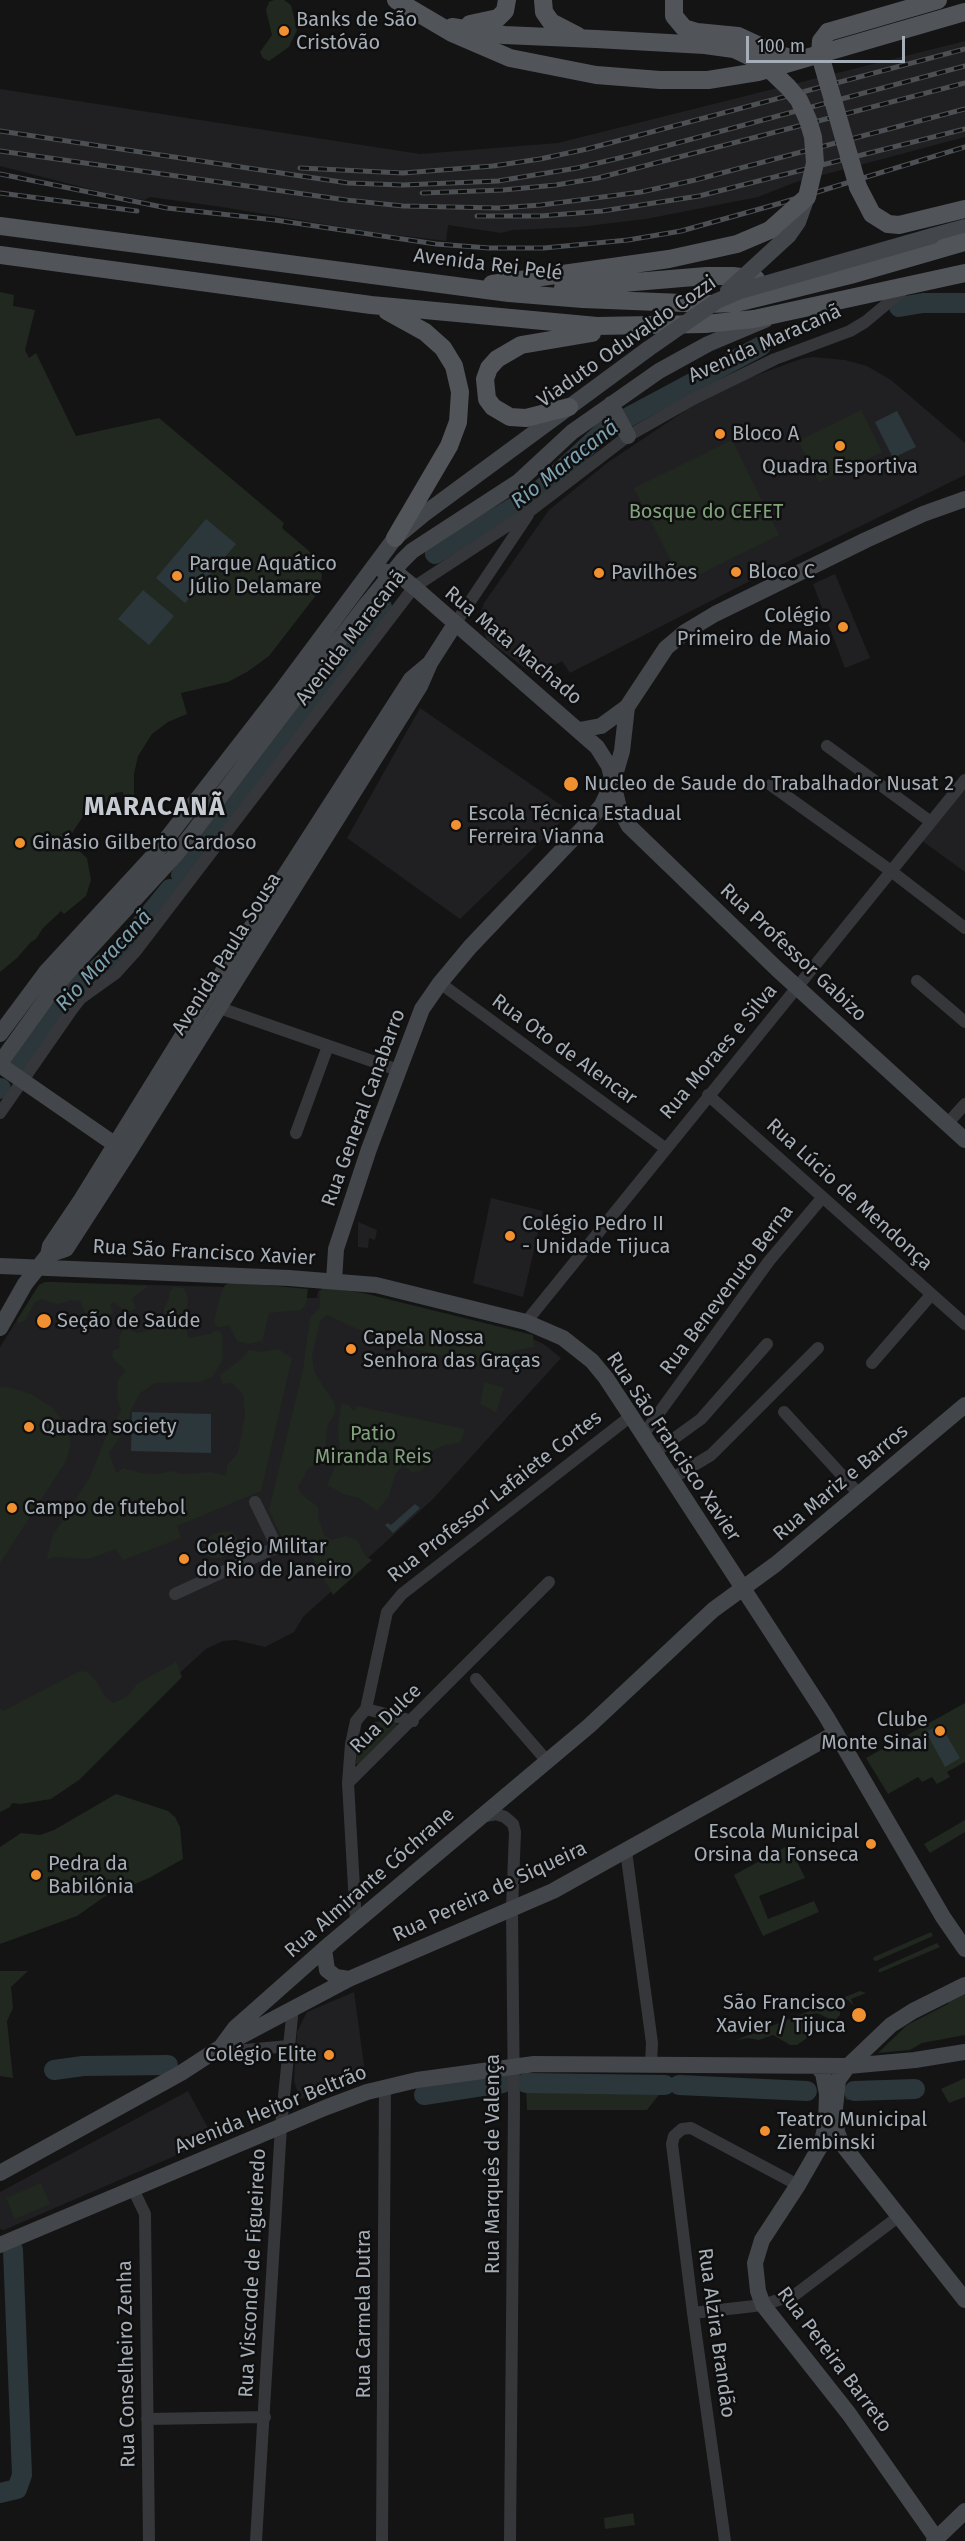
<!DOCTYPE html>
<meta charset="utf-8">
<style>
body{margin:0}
#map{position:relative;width:965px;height:2541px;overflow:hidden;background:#141415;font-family:"Fira Sans",sans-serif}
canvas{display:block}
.scale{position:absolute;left:746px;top:36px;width:159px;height:27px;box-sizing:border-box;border:3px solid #a5adb6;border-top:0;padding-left:8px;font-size:18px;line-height:21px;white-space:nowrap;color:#a5adb6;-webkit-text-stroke:4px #0f0f10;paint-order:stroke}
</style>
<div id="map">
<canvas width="965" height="2541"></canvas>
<div class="scale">100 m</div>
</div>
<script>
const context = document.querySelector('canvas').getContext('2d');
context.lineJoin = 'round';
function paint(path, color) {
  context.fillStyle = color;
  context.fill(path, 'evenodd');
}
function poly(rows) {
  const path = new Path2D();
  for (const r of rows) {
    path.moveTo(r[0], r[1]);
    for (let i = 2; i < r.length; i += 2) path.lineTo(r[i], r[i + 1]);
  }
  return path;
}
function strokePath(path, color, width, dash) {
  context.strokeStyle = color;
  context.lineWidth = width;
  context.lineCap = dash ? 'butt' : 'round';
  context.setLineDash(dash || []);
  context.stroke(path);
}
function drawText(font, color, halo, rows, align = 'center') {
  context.font = font + ' "Fira Sans",sans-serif';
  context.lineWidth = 5;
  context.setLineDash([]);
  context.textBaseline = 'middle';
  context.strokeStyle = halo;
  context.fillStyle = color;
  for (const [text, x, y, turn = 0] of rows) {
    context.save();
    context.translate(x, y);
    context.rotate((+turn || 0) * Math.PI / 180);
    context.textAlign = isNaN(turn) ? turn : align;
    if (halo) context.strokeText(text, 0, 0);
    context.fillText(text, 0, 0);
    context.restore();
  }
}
paint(poly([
 [965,41,965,137,796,182,758,197,646,219,579,227,512,230,501,233,448,225,446,241,371,232,222,207,150,197,144,200,105,193,0,166,0,89,420,154,558,143],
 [813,357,845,360,867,366,891,380,965,443,965,475,783,564,570,673,562,661,536,676,487,640,479,618,484,603,549,510,607,463,698,402,740,381,801,359],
 [835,574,870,658,845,668,813,584],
 [420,708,571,812,460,919,347,838],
 [965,789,965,872,921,840],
 [491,1198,543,1211,523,1297,473,1283],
 [358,1222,377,1230,375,1240,369,1238,368,1248,358,1247],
 [45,1282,298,1289,304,1298,317,1298,318,1291,322,1289,527,1336,545,1345,561,1358,432,1500,303,1617,294,1632,265,1647,236,1640,223,1641,206,1649,174,1678,0,1794,0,1347,39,1285],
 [354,1992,366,2079,300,2099,294,2081,297,2032,307,2012],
 [188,2091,214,2139,4,2230,0,2229,0,2192]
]), '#202022');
paint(poly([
 [274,0,284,0,291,5,297,30,289,47,269,61,263,58,260,52,272,35,266,10,269,2],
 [0,292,14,295,13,306,35,310,25,350,29,358,36,353,76,436,159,418,284,523,282,528,309,551,317,560,322,575,321,582,317,588,320,590,269,656,247,672,228,682,181,693,187,714,168,722,152,734,138,756,134,774,134,799,123,799,123,792,115,793,102,807,89,807,69,838,61,839,64,849,78,850,87,858,91,880,86,896,64,914,61,911,56,916,43,928,36,939,31,942,17,958,0,972],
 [861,410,882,452,819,482,798,441],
 [732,440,779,535,682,583,634,488],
 [45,1282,53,1282,148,1286,132,1298,136,1309,126,1312,114,1302,110,1304,113,1313,104,1317,86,1315,80,1301,72,1300,56,1304,42,1299,35,1302,25,1321,18,1323,17,1320,39,1285],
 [232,1282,308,1289,306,1304,301,1310,269,1313,262,1341,248,1344,237,1341,229,1325,218,1328,214,1322,221,1293,225,1285],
 [174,1287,184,1288,188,1298,185,1322,188,1338,210,1334,216,1330,222,1333,223,1360,212,1377,200,1382,155,1383,140,1393,130,1412,129,1423,109,1453,116,1473,124,1468,141,1473,158,1474,172,1471,181,1474,210,1472,226,1476,227,1465,238,1453,245,1415,243,1394,232,1383,222,1384,220,1375,243,1358,249,1350,261,1352,278,1349,292,1358,261,1491,177,1526,181,1538,123,1560,116,1549,88,1559,55,1557,47,1559,53,1535,89,1479,106,1437,121,1411,117,1397,118,1380,126,1371,112,1357,113,1350,120,1348,119,1338,124,1328,138,1333,163,1326,164,1308,169,1299,170,1291],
 [323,1287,363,1293,533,1335,534,1347,512,1351,490,1366,390,1344,327,1315,320,1321,312,1356,314,1372,335,1404,335,1413,327,1426,325,1458,308,1469,298,1487,301,1494,318,1507,319,1520,324,1535,331,1540,345,1536,357,1540,365,1556,372,1560,333,1595,305,1544,282,1538,269,1510,303,1370,310,1318,320,1307,320,1293],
 [484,1382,504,1388,496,1412,480,1404],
 [8,1387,31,1394,53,1408,67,1428,71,1444,66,1461,0,1563,0,1388],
 [341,1404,348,1405,354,1411,357,1406,465,1429,460,1443,445,1445,433,1450,432,1461,420,1471,412,1472,403,1466,395,1474,389,1496,377,1511,359,1498,346,1495,327,1485,340,1455,338,1429],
 [224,1531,232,1532,237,1536,236,1549,221,1558,212,1558,206,1555,204,1549,205,1542,213,1534],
 [176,1662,182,1677,79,1780,51,1799,21,1804,12,1803,10,1807,0,1812,0,1708,3,1711,80,1671,87,1672,95,1679,106,1698,113,1703,128,1696,138,1683],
 [965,1703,965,1762,947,1772,950,1777,937,1784,932,1777,922,1782,918,1777,888,1794,866,1758],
 [382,1721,395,1721,399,1728,360,1765,356,1764,357,1739,374,1722],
 [116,1794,168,1811,175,1817,180,1827,183,1859,149,1878,104,1897,77,1916,0,1944,0,1847,21,1833,40,1835,54,1830],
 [965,1820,965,1832,930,1853,924,1844],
 [789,1845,805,1878,759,1896,768,1919,814,1901,819,1912,763,1936,734,1875],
 [931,1932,933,1936,876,1961,873,1960,874,1957],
 [937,1943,940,1947,881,1972,878,1972,879,1969],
 [0,1971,28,1971,11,1987,13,2008,7,2021,13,2078,0,2076],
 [860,1991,866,1993,851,1999,854,2006,848,2000,840,2003,840,2015,834,2021,817,2013,809,2015,805,2018,807,2038,797,2045,790,2045,773,2035,759,2040,748,2038,736,2040],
 [965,1992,965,2035,922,2043,910,2050,878,2053,907,2025,948,2004,951,1998],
 [965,2078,965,2097,949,2103,941,2089],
 [921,2081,922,2095,846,2100,844,2095,849,2088,858,2086],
 [526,2088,618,2089,662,2091,647,2110,527,2110],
 [41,2183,50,2204,15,2219,6,2198],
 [633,2513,635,2525,605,2529,604,2518]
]), '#202820');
paint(poly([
 [897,411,916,447,893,458,875,422],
 [206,519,236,544,185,603,156,578],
 [143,590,174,616,149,645,118,619],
 [132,1412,211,1414,211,1453,131,1451],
 [415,1504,420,1508,393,1533,385,1525,388,1523,391,1525],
 [940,1724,960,1758,945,1767,926,1732]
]), '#2c373b');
strokePath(poly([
 [899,307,923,303,965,303],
 [435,554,536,494,606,429,761,346],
 [181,875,382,607],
 [18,1064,71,991,121,949,170,889],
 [0,1089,1,1088],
 [54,2070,83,2066,168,2065],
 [526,2083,665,2085],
 [679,2085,807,2091],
 [854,2091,915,2089],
 [424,2095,502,2083],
 [0,2493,17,2489,22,2475,13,2250]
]), '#2c373b', 20);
strokePath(poly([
 [455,624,528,515],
 [827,746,931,822],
 [771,785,891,871,965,928],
 [917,981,965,1022],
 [440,983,665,1148],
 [214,1006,398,1070],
 [708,1095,965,1324],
 [0,1113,73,1008,81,998,116,973,135,952,414,587,530,511,628,436,695,398,775,359,850,331,865,322,906,288],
 [947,1124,965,1104],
 [296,1133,328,1046],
 [526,1322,965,780],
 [872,1363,931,1295],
 [784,1412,860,1495],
 [643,1435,769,1261,822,1198],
 [654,1453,701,1419,767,1344],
 [671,1479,711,1455,818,1348],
 [175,1594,277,1547,255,1502],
 [476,1679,547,1761],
 [366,1709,413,1721],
 [348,1783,549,1582],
 [481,1817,496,1814,505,1817,513,1824,515,1832,512,1909,514,2105,510,2541],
 [626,1851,652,2043,651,2063],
 [356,1923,348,1783,351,1744,356,1721,366,1709,387,1612,402,1594,631,1416],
 [214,2053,288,2046],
 [133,2189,145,2214,149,2541],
 [693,2313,763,2305,796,2294,898,2217],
 [147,2419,265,2417],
 [256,2541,281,2126,293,2007],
 [382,2541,385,2087],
 [725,2541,693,2313,672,2144,674,2136,682,2129,691,2128,798,2185]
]), '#35373a', 12);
strokePath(poly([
 [932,236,965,227],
 [611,404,628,436],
 [383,571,399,575,414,587,597,747,609,766,619,808,629,826,777,969,965,1140],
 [579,730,601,726,627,707],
 [0,1034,46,972,154,855,282,690,395,538,424,514,648,349],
 [0,1063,56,985,178,852,365,606,402,561,412,551,518,482,572,432,659,371,708,344,765,320],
 [0,1065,123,1150],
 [48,1255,66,1249,128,1153,420,686,430,663,455,624],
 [0,1266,289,1278,376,1285,526,1322,563,1338,592,1361,606,1378,631,1416,826,1716,943,1917,965,1949],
 [334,1281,336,1249,369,1149,422,1009,440,983,470,947,584,827,602,805,613,782,622,751,627,707,666,648,685,632,715,614,866,540,923,514,965,499],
 [0,1328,25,1284,48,1255,50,1246,81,1200,204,1001,411,679,430,663],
 [324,1949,327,1970,336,1977,349,1979],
 [965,1985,913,2011,891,2025,848,2066,838,2080,835,2108,837,2132,842,2144,965,2300],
 [230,2042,349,1979,553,1891,836,1733],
 [817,2066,823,2073,827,2094,826,2124,821,2145,798,2185,762,2240,755,2263,758,2291,763,2305,849,2414,936,2538],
 [0,2173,181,2073,221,2047,235,2028,331,1943,589,1726,713,1610,776,1564,965,1405],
 [0,2245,327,2107,367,2092,417,2080,534,2064,848,2066,915,2060,965,2052],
 [934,2541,965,2511]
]), '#43464a', 16);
strokePath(poly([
 [396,0,452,33,510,58,596,75,660,80,708,80,758,72,965,12],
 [543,0,544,12,551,22,578,36],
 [674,0,674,16,684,28,697,32,738,36,779,55,797,59],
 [470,24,498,18,505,11,507,0],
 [452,27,504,35,596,39],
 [828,32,938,0],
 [858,187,872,214,888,224,899,225,965,209],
 [0,226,509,293,583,299,708,304,736,303,769,295,850,275,965,242],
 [0,255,371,305,597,326,705,324,754,319,965,273],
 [492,284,669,259,737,244,770,230],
 [563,288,706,276,733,276,756,279],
 [387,311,425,332,443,348,454,366,460,392,458,422,449,446,395,538],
 [569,407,526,418,510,417,493,407,487,399,485,379,489,368,497,359,521,345,592,333]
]), '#515459', 18);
const rail = poly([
 [0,131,348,183,403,185,498,181,577,168,632,155,965,66],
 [0,151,346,200,403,206,499,208,541,205,641,192,695,180,965,109],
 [300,168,403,173,493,166,540,159,587,149,965,49],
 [0,174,167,208,275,220,436,244,489,248,544,248,628,240,681,231,781,203,965,147],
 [0,193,137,211],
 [422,193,503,190,556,185,598,178,965,83],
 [477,216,541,216,602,211,699,196,965,129]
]);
strokePath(rail, '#4c4f53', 5);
strokePath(rail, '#0f0f10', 3, [9]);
strokePath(poly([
 [728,291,789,235,798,222,807,197],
 [648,349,717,301,740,291,932,236]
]), '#43464a', 16);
strokePath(poly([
 [828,32,821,41,820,55,858,187],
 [596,39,705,45,734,49,763,63,788,87,799,100,808,120,813,137,815,163,807,197,770,230]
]), '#515459', 18);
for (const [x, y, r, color] of [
 [284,31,6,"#f19030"],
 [720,434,6,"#f19030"],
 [840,446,6,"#f19030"],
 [736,572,6,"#f19030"],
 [599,573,6,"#f19030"],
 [177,576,6,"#f19030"],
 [843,627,6,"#f19030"],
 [571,784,8,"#f19030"],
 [456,825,6,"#f19030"],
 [20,843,6,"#f19030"],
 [510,1236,6,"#f19030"],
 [44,1321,8,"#f19030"],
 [351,1349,6,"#f19030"],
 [29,1427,6,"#f19030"],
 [12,1508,6,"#f19030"],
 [184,1559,6,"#f19030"],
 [940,1731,6,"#f19030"],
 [871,1844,6,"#f19030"],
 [36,1875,6,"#f19030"],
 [859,2015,8,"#f19030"],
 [329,2055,6,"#f19030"],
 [765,2131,6,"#f19030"]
]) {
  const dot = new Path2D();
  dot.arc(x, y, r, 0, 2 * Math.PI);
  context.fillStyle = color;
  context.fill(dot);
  strokePath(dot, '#0f0f10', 2);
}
drawText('20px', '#a5adb6', '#0f0f10', [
 ["Banks de São",296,20],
 ["Cristóvão",296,43],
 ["Bloco A",732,434],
 ["Quadra Esportiva",840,467,"center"],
 ["Parque Aquático",189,564],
 ["Júlio Delamare",189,587],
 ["Bloco C",748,572],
 ["Pavilhões",611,573],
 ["Colégio",831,616,"right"],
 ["Primeiro de Maio",831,639,"right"],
 ["Nucleo de Saude do Trabalhador Nusat 2",584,784],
 ["Escola Técnica Estadual",468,814],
 ["Ferreira Vianna",468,837],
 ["Ginásio Gilberto Cardoso",32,843],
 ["Colégio Pedro II",522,1224],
 ["- Unidade Tijuca",522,1247],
 ["Seção de Saúde",57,1321],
 ["Capela Nossa",363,1338],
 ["Senhora das Graças",363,1361],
 ["Quadra society",41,1427],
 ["Campo de futebol",24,1508],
 ["Colégio Militar",196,1547],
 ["do Rio de Janeiro",196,1570],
 ["Clube",928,1720,"right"],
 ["Monte Sinai",928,1743,"right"],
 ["Escola Municipal",859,1832,"right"],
 ["Orsina da Fonseca",859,1855,"right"],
 ["Pedra da",48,1864],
 ["Babilônia",48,1887],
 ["São Francisco",846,2003,"right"],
 ["Xavier / Tijuca",846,2026,"right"],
 ["Colégio Elite",317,2055,"right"],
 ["Teatro Municipal",777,2120],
 ["Ziembinski",777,2143]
], 'left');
drawText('20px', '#a5adb6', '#0f0f10', [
 ["Avenida Rei Pelé",488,265,7],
 ["Viaduto Oduvaldo Cozzi",627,342,-35],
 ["Avenida Maracanã",765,344,-24],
 ["Avenida Maracanã",351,638,-52],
 ["Rua Mata Machado",513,646,40],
 ["Rua Professor Gabizo",793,953,43],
 ["Avenida Paula Sousa",227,954,-58],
 ["Rua Oto de Alencar",564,1050,36],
 ["Rua Moraes e Silva",719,1052,-50],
 ["Rua General Canabarro",364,1108,-70],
 ["Rua Lúcio de Mendonça",849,1195,42],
 ["Rua São Francisco Xavier",204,1253,3],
 ["Rua Benevenuto Berna",727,1290,-53],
 ["Rua São Francisco Xavier",673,1447,56],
 ["Rua Mariz e Barros",841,1483,-40],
 ["Rua Professor Lafaiete Cortes",495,1497,-38],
 ["Rua Dulce",386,1719,-44],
 ["Rua Almirante Cóchrane",370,1883,-41],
 ["Rua Pereira de Siqueira",490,1892,-25],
 ["Avenida Heitor Beltrão",271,2110,-22],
 ["Rua Marquês de Valença",493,2164,-90],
 ["Rua Visconde de Figueiredo",253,2273,-87],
 ["Rua Carmela Dutra",364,2314,-90],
 ["Rua Alzira Brandão",716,2333,82],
 ["Rua Pereira Barreto",834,2360,53],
 ["Rua Conselheiro Zenha",127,2364,-91]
]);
drawText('20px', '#80a17c', '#0f0f10', [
 ["Bosque do CEFET",706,512],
 ["Patio",373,1434],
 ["Miranda Reis",373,1457]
]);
drawText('italic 21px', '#7ca1b1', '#0f0f10', [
 ["Rio Maracanã",565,465,-38],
 ["Rio Maracanã",104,961,-47]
]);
context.letterSpacing = '1.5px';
drawText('bold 26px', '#c6cbd2', '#0f0f10', [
 ["MARACANÃ",155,808]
]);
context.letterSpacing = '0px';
</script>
